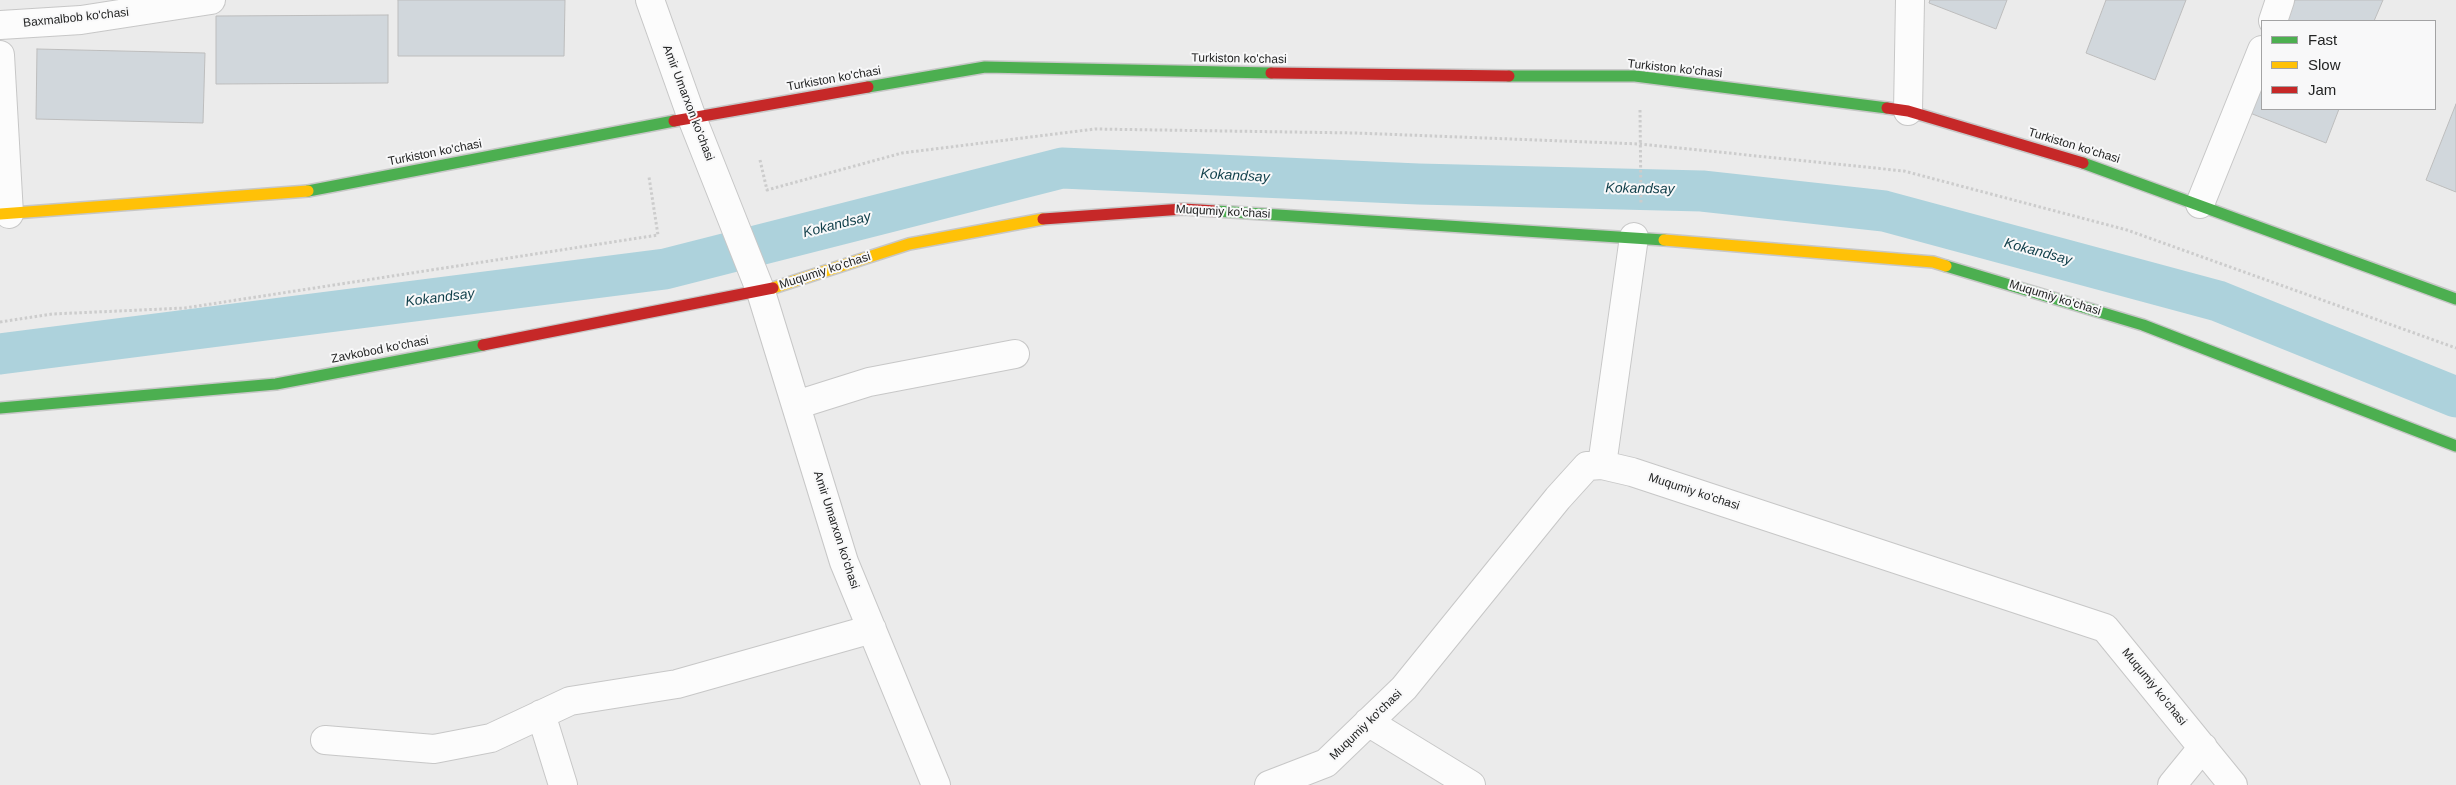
<!DOCTYPE html>
<style>
body{margin:0}
#map{position:relative;width:2456px;height:785px;overflow:hidden;background:#ebebeb;font-family:Helvetica,sans-serif}
canvas{display:block}
.legend{position:absolute;left:2261px;top:20px;width:175px;height:90px;box-sizing:border-box;background:#f8f8f9;border:1px solid #a3a3a4;margin:0;padding:6px 9px;list-style:none;font-size:15px;color:#232424}
.legend li{display:flex;align-items:center;gap:10px;height:25px}
.legend b{width:25px;border:1px solid #a3a3a4}
</style>
<div id="map">
<canvas width="2456" height="785"></canvas>
<ul class="legend">
<li><b style="height:6px;background:#4caf50"></b>Fast</li>
<li><b style="height:6px;background:#ffc107"></b>Slow</li>
<li><b style="height:6px;background:#c62828"></b>Jam</li>
</ul>
</div>
<script>
const context = document.querySelector('canvas').getContext('2d');
context.lineJoin = 'round';
function poly(rows) {
  const path = new Path2D();
  for (const r of rows) {
    path.moveTo(r[0], r[1]);
    for (let i = 2; i < r.length; i += 2) path.lineTo(r[i], r[i + 1]);
  }
  return path;
}
function strokePath(path, color, width, dash) {
  context.strokeStyle = color;
  context.lineWidth = width;
  context.lineCap = dash ? 'butt' : 'round';
  context.setLineDash(dash || []);
  context.stroke(path);
}
function paint(path, color) {
  context.fillStyle = color;
  context.fill(path, 'evenodd');
}
function drawText(font, color, halo, rows, align = 'center') {
  context.font = font + ' Helvetica,sans-serif';
  context.lineWidth = 4;
  context.setLineDash([]);
  context.textBaseline = 'middle';
  context.strokeStyle = halo;
  context.fillStyle = color;
  for (const [text, x, y, turn = 0] of rows) {
    context.save();
    context.translate(x, y);
    context.rotate((+turn || 0) * Math.PI / 180);
    context.textAlign = isNaN(turn) ? turn : align;
    if (halo) context.strokeText(text, 0, 0);
    context.fillText(text, 0, 0);
    context.restore();
  }
}
strokePath(poly([
 [0,354,665,269,1062,168,1418,184,1702,191,1884,211,2218,301,2456,397]
]), '#add2dc', 41);
const building = poly([
 [398,0,565,0,564,56,398,56,398,0],
 [1930,0,2007,0,1996,29,1929,3,1930,0],
 [2106,0,2186,0,2155,80,2086,53,2106,0],
 [2295,0,2383,0,2374,21,2287,21,2295,0],
 [388,15,388,83,216,84,216,16,388,15],
 [37,49,205,53,203,123,36,119,37,49],
 [2262,82,2262,109,2339,109,2326,143,2250,113,2262,82],
 [2456,104,2456,192,2426,180,2456,104]
]);
paint(building, '#d1d7dc');
strokePath(building, '#bdbdbd', 1);
const street = poly([
 [650,0,692,118,761,292,844,562,936,785],
 [2273,21,2280,0],
 [0,25,81,20,211,0],
 [0,55,9,214],
 [1908,111,1910,0],
 [2200,204,2262,50],
 [796,405,869,382,1015,354],
 [1602,465,1634,237],
 [541,714,563,785],
 [1368,722,1471,785],
 [325,740,434,749,491,738,570,701,677,684,872,629],
 [1269,785,1326,763,1404,688,1558,498,1587,466,1602,465,1632,472,2105,628,2233,785],
 [2172,785,2203,747]
]);
const fast = poly([
 [1509,76,1635,76,1887,108],
 [868,87,985,67,1271,73],
 [2083,163,2456,299],
 [308,191,674,121],
 [1216,211,1664,240],
 [1946,266,2143,325,2456,446],
 [0,408,276,384,483,345]
]);
const slow = poly([
 [0,214,308,191],
 [1664,240,1933,262,1946,266],
 [773,288,909,244,1043,219]
]);
const jam = poly([
 [1271,73,1509,76],
 [1887,108,1908,111,2083,163],
 [674,121,868,87],
 [1043,219,1183,209,1216,211],
 [483,345,773,288]
]);
strokePath(street, '#c7c7c7', 30);
strokePath(fast, '#c7c7c7', 14);
strokePath(slow, '#c7c7c7', 14);
strokePath(jam, '#c7c7c7', 14);
strokePath(poly([
 [1640,110,1641,204],
 [760,160,767,190,902,153,1095,129,1356,133,1640,144,1904,171,2127,230,2456,348],
 [0,322,52,314,185,308,658,235,649,177]
]), '#ccc', 3, [2.5, 2.5]);
strokePath(street, '#fcfcfc', 28);
strokePath(fast, '#4caf50', 11);
strokePath(slow, '#ffc107', 11);
strokePath(jam, '#c62828', 11);
drawText('12px', '#232424', '#f8f8f9', [
 ["Baxmalbob ko'chasi",76,18,-6],
 ["Turkiston ko'chasi",1239,59,1],
 ["Turkiston ko'chasi",1675,69,6],
 ["Turkiston ko'chasi",834,79,-10],
 ["Amir Umarxon ko'chasi",688,103,69],
 ["Turkiston ko'chasi",2074,146,17],
 ["Turkiston ko'chasi",435,153,-11],
 ["Muqumiy ko'chasi",1223,212,3],
 ["Muqumiy ko'chasi",825,271,-18],
 ["Muqumiy ko'chasi",2055,298,17],
 ["Zavkobod ko'chasi",380,350,-11],
 ["Muqumiy ko'chasi",1694,492,18],
 ["Amir Umarxon ko'chasi",836,530,72],
 ["Muqumiy ko'chasi",2154,687,51],
 ["Muqumiy ko'chasi",1366,725,-44]
]);
drawText('italic 14px', '#0f3e49', '#f8f8f9', [
 ["Kokandsay",1235,176,3],
 ["Kokandsay",1640,189,1],
 ["Kokandsay",837,225,-14],
 ["Kokandsay",2038,252,15],
 ["Kokandsay",440,298,-7]
]);
</script>
